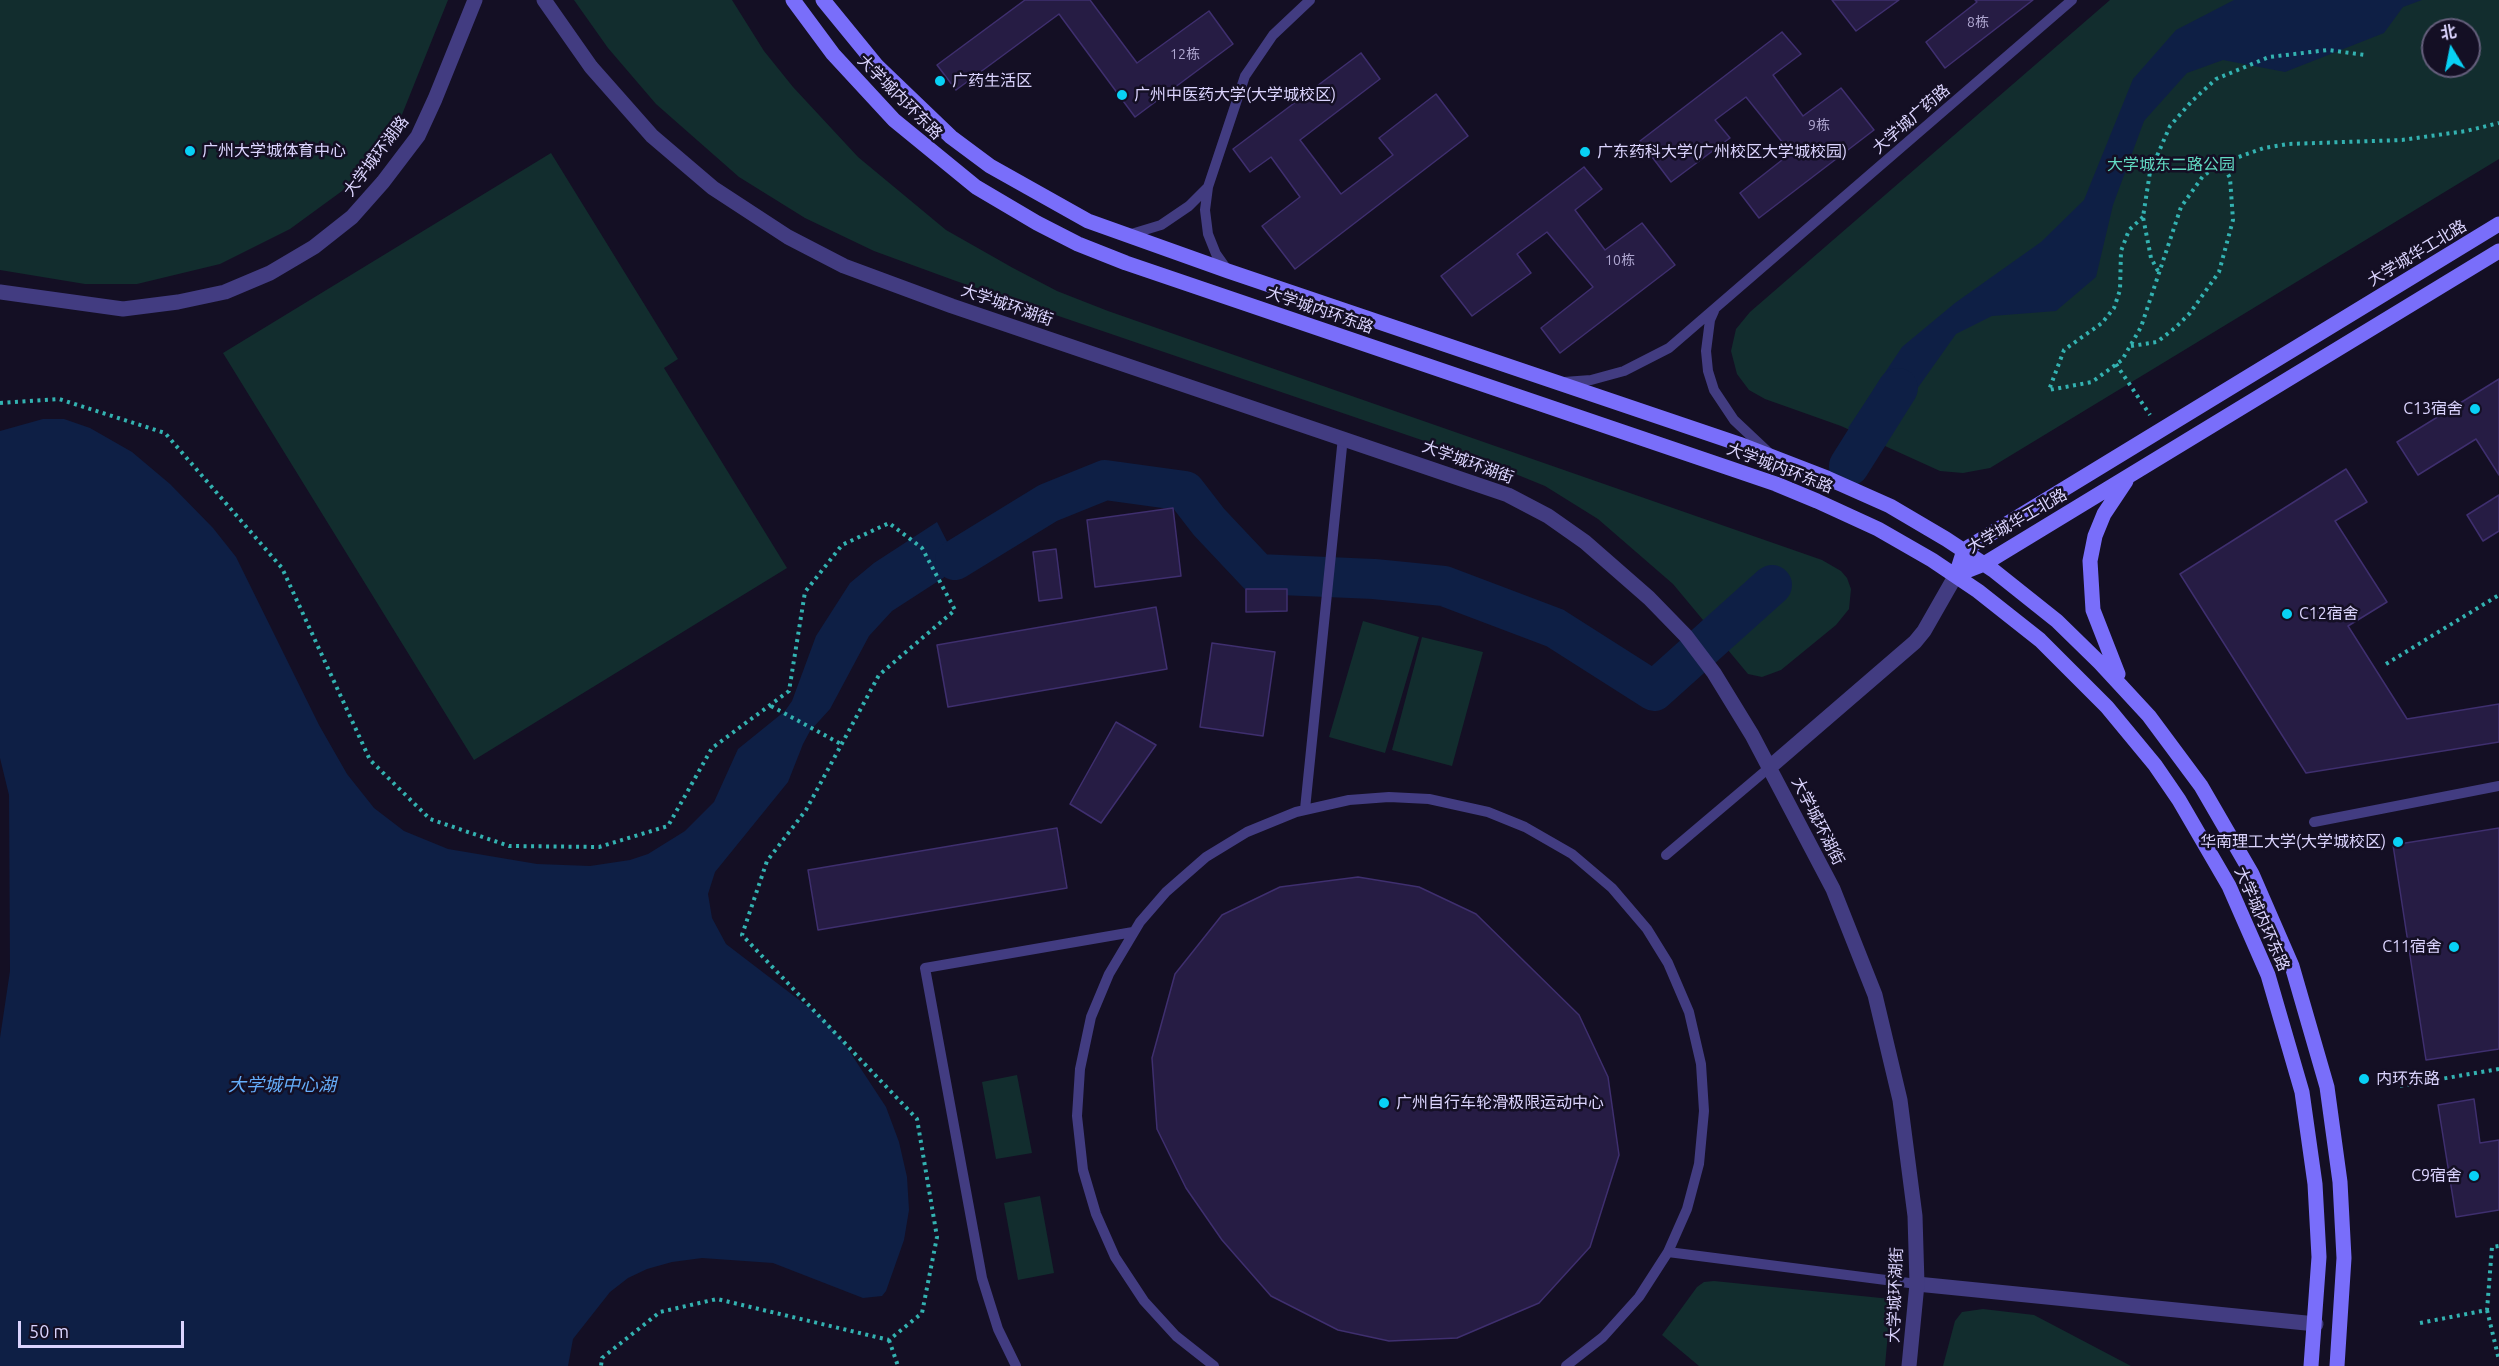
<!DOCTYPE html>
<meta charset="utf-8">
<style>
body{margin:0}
#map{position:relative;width:2499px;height:1366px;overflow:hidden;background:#140f24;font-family:Ubuntu,"Noto Sans SC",sans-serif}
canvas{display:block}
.north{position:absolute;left:2421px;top:18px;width:60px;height:60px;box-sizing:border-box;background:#140f24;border:2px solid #645e7b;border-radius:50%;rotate:350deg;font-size:16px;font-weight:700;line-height:24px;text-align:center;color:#dbd4fe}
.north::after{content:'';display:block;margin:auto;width:21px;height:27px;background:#08d1f5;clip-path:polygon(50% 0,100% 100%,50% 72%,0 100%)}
.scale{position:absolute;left:18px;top:1321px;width:166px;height:27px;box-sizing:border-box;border:3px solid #dbd4fe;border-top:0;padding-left:8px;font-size:18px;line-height:21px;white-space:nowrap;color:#dbd4fe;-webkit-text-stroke:4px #140f24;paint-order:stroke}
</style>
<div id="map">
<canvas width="2499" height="1366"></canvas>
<div class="north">北</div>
<div class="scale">50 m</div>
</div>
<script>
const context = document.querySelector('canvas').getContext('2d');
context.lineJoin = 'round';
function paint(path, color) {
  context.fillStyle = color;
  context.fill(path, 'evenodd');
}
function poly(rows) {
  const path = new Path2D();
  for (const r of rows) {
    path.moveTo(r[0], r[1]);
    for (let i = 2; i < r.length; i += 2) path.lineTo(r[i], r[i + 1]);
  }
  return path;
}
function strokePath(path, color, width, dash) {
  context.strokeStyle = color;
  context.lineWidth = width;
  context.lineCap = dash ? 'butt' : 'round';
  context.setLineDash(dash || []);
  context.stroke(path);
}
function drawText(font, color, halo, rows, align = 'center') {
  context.font = font + ' Ubuntu,"Noto Sans SC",sans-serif';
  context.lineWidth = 5;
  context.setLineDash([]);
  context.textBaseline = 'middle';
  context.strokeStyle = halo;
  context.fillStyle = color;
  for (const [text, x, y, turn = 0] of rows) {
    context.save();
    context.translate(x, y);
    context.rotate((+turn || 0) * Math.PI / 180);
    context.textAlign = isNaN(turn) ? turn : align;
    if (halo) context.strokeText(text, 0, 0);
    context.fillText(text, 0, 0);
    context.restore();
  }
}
paint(poly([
 [0,0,448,0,397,127,364,175,290,229,220,264,137,284,85,284,0,270],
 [574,0,732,0,764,51,793,87,858,157,946,230,1013,268,1057,291,1108,311,1822,560,1841,571,1847,578,1851,589,1849,609,1836,625,1781,670,1762,677,1748,674,1673,584,1598,519,1545,486,1486,462,956,281,874,251,805,218,739,177,656,104,608,48],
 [2110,0,2499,0,2499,159,1990,468,1963,473,1940,471,1841,426,1765,399,1749,390,1737,374,1731,351,1736,329,1750,312],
 [2433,30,2469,30,2469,66,2433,66],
 [551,153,678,359,664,368,787,568,474,760,223,353],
 [1363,621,1419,637,1385,753,1329,737],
 [1422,637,1483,652,1452,766,1392,750],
 [1017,1075,1032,1153,996,1159,982,1082],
 [1040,1196,1054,1273,1018,1280,1004,1203],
 [1714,1281,1891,1299,1885,1366,1699,1366,1662,1335,1697,1287,1704,1282],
 [1983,1309,2034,1315,2131,1366,1943,1366,1955,1321,1962,1312]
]), '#122d2e');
paint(poly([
 [2234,0,2422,0,2403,7,2384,33,2285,72,2223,60,2187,73,2144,121,2113,205,2096,277,2056,311,1992,316,1956,334,1883,437,1848,428,1902,347,1955,303,2041,242,2084,200,2133,79,2176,30],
 [43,419,64,419,90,428,132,452,170,484,213,528,236,557,319,725,347,774,374,808,404,831,448,849,537,864,590,866,630,860,648,854,685,831,714,802,738,749,785,711,792,701,816,636,850,583,874,563,937,522,960,567,892,611,869,636,830,709,810,731,803,744,788,782,715,872,708,894,712,918,726,944,824,1019,842,1040,886,1107,899,1142,907,1177,909,1210,904,1240,886,1291,882,1296,863,1298,773,1263,702,1258,672,1262,647,1269,628,1278,610,1292,573,1339,568,1366,0,1366,0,1038,10,971,9,795,0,758,0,431]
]), '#0e1f45');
strokePath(poly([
 [1849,466,1898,388],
 [955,560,1048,503,1105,480,1185,491,1209,522,1258,574,1374,579,1444,586,1555,628,1654,691,1772,585]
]), '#0e1f45', 40);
const building = poly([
 [1025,0,1090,0,1137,63,1209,11,1233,44,1135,117,1059,14,956,90,937,65,1025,0],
 [1832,0,1899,0,1856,31,1832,0],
 [1975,0,2033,0,1945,68,1926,42,1977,2,1975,0],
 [1782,32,1801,54,1773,75,1803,116,1841,88,1874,130,1759,218,1740,193,1791,153,1746,97,1715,120,1730,138,1671,182,1640,141,1782,32],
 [1361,53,1380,79,1300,140,1341,194,1393,155,1379,138,1436,94,1468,136,1295,269,1262,226,1300,197,1271,157,1250,172,1233,149,1361,53],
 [1584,167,1602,189,1575,210,1605,250,1642,223,1675,265,1560,353,1541,328,1593,287,1547,232,1517,254,1531,273,1472,316,1441,276,1584,167],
 [2499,379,2499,475,2476,439,2418,475,2397,442,2499,379],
 [2346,469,2367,502,2335,521,2387,602,2348,626,2407,719,2499,704,2499,742,2306,773,2180,574,2346,469],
 [2499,495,2499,531,2483,541,2467,515,2499,495],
 [1173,508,1181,576,1095,587,1087,520,1173,508],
 [1056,549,1062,598,1039,601,1033,552,1056,549],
 [1246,589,1287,589,1287,611,1246,612,1246,589],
 [1156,607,1167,669,948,707,937,645,1156,607],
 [1212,643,1275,652,1263,736,1200,727,1212,643],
 [1116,722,1156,745,1101,823,1070,804,1116,722],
 [1057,828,1067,888,818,930,808,870,1057,828],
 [2499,828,2499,1049,2426,1060,2393,845,2499,828],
 [1358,877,1419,887,1476,914,1579,1015,1608,1077,1619,1155,1590,1247,1539,1303,1457,1338,1389,1341,1338,1330,1271,1296,1222,1240,1186,1188,1157,1129,1152,1058,1175,974,1222,915,1280,887,1358,877],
 [2474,1099,2480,1143,2499,1140,2499,1210,2456,1217,2438,1105,2474,1099]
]);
paint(building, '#261c44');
strokePath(building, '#3f2f6f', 1.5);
strokePath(poly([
 [2143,217,2129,230,2121,251,2120,290,2114,308,2102,323,2064,350,2049,390,2092,382,2122,360,2141,327,2181,207,2203,176,2222,163,2264,148,2288,144,2402,140,2466,131,2499,123],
 [2158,271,2151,258,2143,217,2150,172,2170,126,2192,101,2216,79,2269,57,2328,50,2365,55],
 [2131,346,2157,342,2175,328,2190,313,2219,272,2233,220,2230,178,2222,163],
 [2116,364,2150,415],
 [0,403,59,399,165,433,282,568,370,760,430,819,509,846,599,847,668,826,712,748,789,691,805,592,842,545,889,523,922,548,955,610,879,675,806,810,767,861,742,935,917,1119,937,1237,922,1313,889,1340,717,1299,660,1312,602,1358,601,1366],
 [2386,664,2499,595],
 [771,706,841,744],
 [2400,1086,2499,1069],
 [2487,1310,2499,1360],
 [2420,1323,2487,1310,2492,1247,2499,1246],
 [889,1340,898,1366]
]), '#33b2b1', 4, [3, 4.5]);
strokePath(poly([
 [1128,235,1161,225,1189,206,1208,187],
 [1228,271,1216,254,1208,234,1205,210,1208,187,1245,76,1273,35,1310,0],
 [1714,311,1710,320,1706,351,1708,371,1714,390,1734,420,1768,452],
 [1564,382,1591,380,1624,371,1669,348,2072,0],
 [1305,809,1343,437],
 [2314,822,2499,786],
 [1666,855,1770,767],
 [1668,1252,1917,1284],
 [1016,1366,998,1329,982,1278,925,968,1133,932],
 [1214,1366,1176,1336,1144,1301,1115,1257,1096,1214,1083,1170,1077,1116,1080,1069,1091,1017,1109,974,1140,922,1166,892,1206,857,1247,832,1296,812,1349,800,1389,797,1429,799,1488,812,1525,827,1572,854,1612,888,1647,929,1668,963,1689,1012,1701,1064,1704,1111,1699,1164,1687,1209,1668,1252,1639,1297,1603,1337,1566,1366]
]), '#423c81', 10);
strokePath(poly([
 [1917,1284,2316,1324]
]), '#423c81', 15);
strokePath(poly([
 [544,0,591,67,652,136,713,188,788,237,844,266,952,306,1508,495,1548,516,1585,542,1649,598,1686,636,1714,673,1752,735,1833,889,1875,995,1900,1100,1915,1216,1917,1284,1909,1366],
 [0,292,123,309,178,302,225,292,270,273,314,247,352,217,383,182,418,136,435,99,475,0],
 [1770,767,1915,642,1924,631,1956,575]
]), '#423c81', 15);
strokePath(poly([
 [793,0,833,54,894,120,976,187,1037,223,1078,244,1126,263,1776,484,1817,501,1878,529,1932,560,1978,591,2040,640,2107,707,2155,765,2179,800,2229,886,2268,975,2302,1092,2315,1184,2319,1257,2311,1366],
 [823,0,877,66,951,137,990,166,1088,221,1228,271,1739,444,1827,478,1890,506,1946,539,1993,570,2057,621,2100,663,2149,716,2201,786,2252,874,2292,966,2327,1087,2340,1182,2344,1258,2337,1366],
 [1956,575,1964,550,2499,224],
 [1956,575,1984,564,2499,251],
 [2118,674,2093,610,2090,561,2095,536,2104,514,2126,481]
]), '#796efa', 15);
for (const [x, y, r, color] of [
 [940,81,6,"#08d1f5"],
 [1122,95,6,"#08d1f5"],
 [190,151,6,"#08d1f5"],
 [1585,152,6,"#08d1f5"],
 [2475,409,6,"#08d1f5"],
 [2287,614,6,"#08d1f5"],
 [2398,842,6,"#08d1f5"],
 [2454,947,6,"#08d1f5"],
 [2364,1079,6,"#08d1f5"],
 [1384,1103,6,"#08d1f5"],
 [2474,1176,6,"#08d1f5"]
]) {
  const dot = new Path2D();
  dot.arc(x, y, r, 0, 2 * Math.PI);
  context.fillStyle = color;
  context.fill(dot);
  strokePath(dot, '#140f24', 2);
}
drawText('14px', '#aea6d0', null, [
 ["8栋",1978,22],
 ["12栋",1185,54],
 ["9栋",1819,125],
 ["10栋",1620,260]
]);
drawText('16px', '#dbd4fe', '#140f24', [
 ["广药生活区",952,81],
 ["广州中医药大学(大学城校区)",1134,95],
 ["广州大学城体育中心",202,151],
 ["广东药科大学(广州校区大学城校园)",1597,152],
 ["C13宿舍",2463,409,"right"],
 ["C12宿舍",2299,614],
 ["华南理工大学(大学城校区)",2386,842,"right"],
 ["C11宿舍",2442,947,"right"],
 ["内环东路",2376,1079],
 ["广州自行车轮滑极限运动中心",1396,1103],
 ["C9宿舍",2462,1176,"right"]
], 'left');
drawText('16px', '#dbd4fe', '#140f24', [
 ["大学城内环东路",900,97,45],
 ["大学城广药路",1911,119,-41],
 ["大学城环湖路",376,156,-53],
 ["大学城华工北路",2417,253,-31],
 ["大学城环湖街",1007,305,19],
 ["大学城内环东路",1320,310,19],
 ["大学城环湖街",1468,462,20],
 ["大学城内环东路",1780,468,21],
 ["大学城华工北路",2017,521,-30],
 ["大学城环湖街",1818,821,63],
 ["大学城内环东路",2262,919,66],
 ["大学城环湖街",1895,1295,-88]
]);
drawText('16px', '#62dbc3', '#140f24', [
 ["大学城东二路公园",2171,165]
]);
drawText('italic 18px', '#65adfa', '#140f24', [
 ["大学城中心湖",282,1085]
]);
</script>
